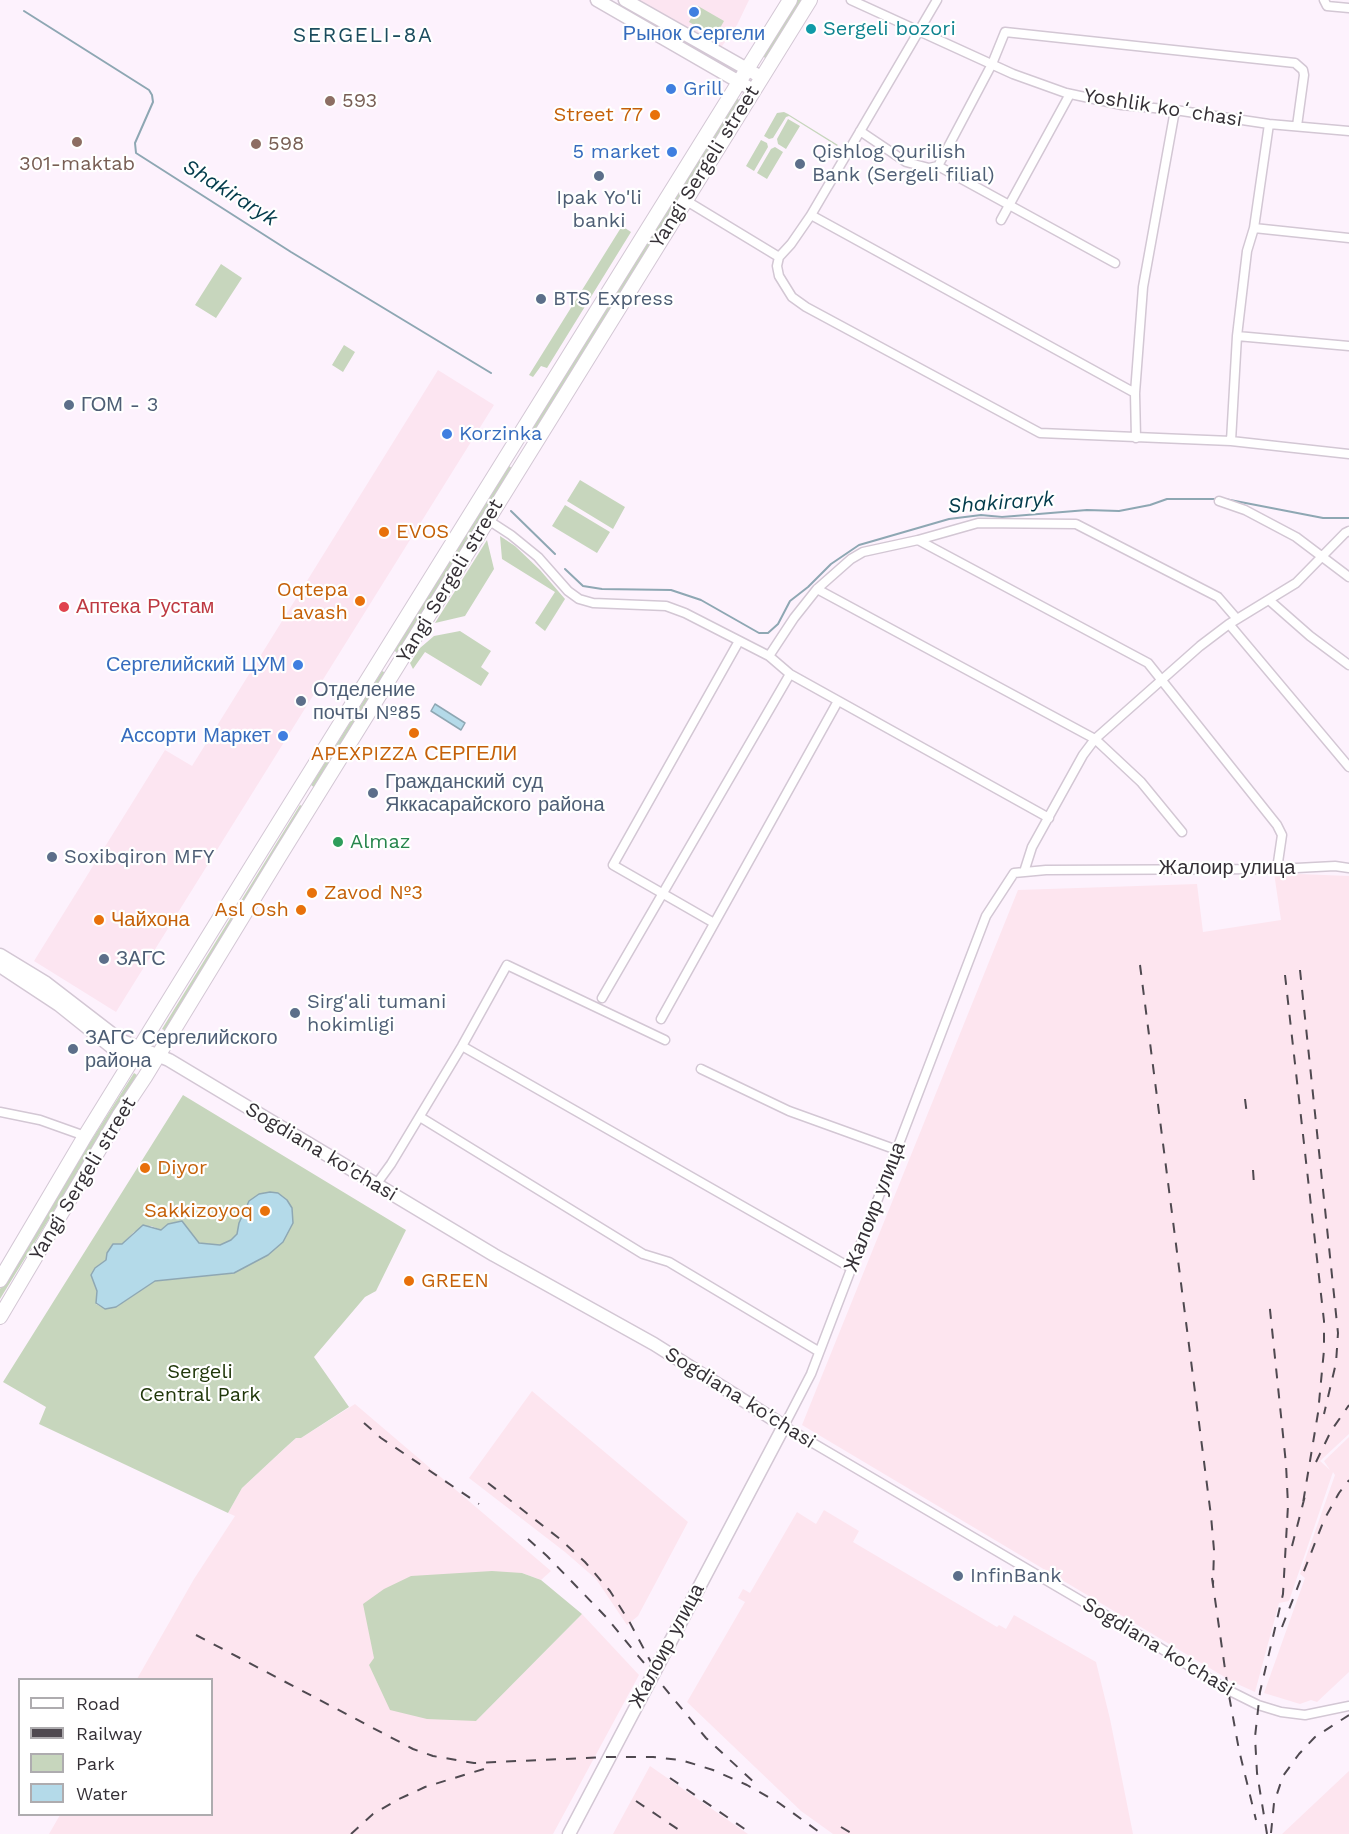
<!DOCTYPE html>
<meta charset="utf-8">
<style>
body{margin:0}
#map{position:relative;width:1349px;height:1834px;overflow:hidden;background:#fdf2fd;font-family:"Work Sans",sans-serif}
canvas{display:block}
.legend{position:absolute;left:18px;top:1678px;width:195px;height:138px;box-sizing:border-box;background:#fff;border:2px solid #aeacaf;margin:0;padding:8px 10px;list-style:none;font-size:18px;color:#353036}
.legend li{display:flex;align-items:center;gap:12px;height:30px}
.legend b{width:30px;border:2px solid #aeacaf}
</style>
<div id="map">
<canvas width="1349" height="1834"></canvas>
<ul class="legend">
<li><b style="height:8px;background:#fff"></b>Road</li>
<li><b style="height:8px;background:#4f4950"></b>Railway</li>
<li><b style="height:16px;background:#c7d6bd"></b>Park</li>
<li><b style="height:16px;background:#b4dae9"></b>Water</li>
</ul>
</div>
<script>
const context = document.querySelector('canvas').getContext('2d');
context.lineJoin = 'round';
function paint(path, color) {
  context.fillStyle = color;
  context.fill(path, 'evenodd');
}
function poly(rows) {
  const path = new Path2D();
  for (const r of rows) {
    path.moveTo(r[0], r[1]);
    for (let i = 2; i < r.length; i += 2) path.lineTo(r[i], r[i + 1]);
  }
  return path;
}
function strokePath(path, color, width, dash) {
  context.strokeStyle = color;
  context.lineWidth = width;
  context.lineCap = dash ? 'butt' : 'round';
  context.setLineDash(dash || []);
  context.stroke(path);
}
function drawText(font, color, halo, rows, align = 'center') {
  context.font = font + ' "Work Sans",sans-serif';
  context.lineWidth = 4.5;
  context.setLineDash([]);
  context.textBaseline = 'middle';
  context.strokeStyle = halo;
  context.fillStyle = color;
  for (const [text, x, y, turn = 0] of rows) {
    context.save();
    context.translate(x, y);
    context.rotate((+turn || 0) * Math.PI / 180);
    context.textAlign = isNaN(turn) ? turn : align;
    if (halo) context.strokeText(text, 0, 0);
    context.fillText(text, 0, 0);
    context.restore();
  }
}
paint(poly([
 [621,0,749,0,737,25,720,49],
 [438,370,494,405,116,1012,34,961,165,750,192,766]
]), '#fce5f1');
paint(poly([
 [1274,873,1349,876,1349,1434,1320,1461,1330,1470,1324,1461,1349,1437,1349,1672,1317,1702,1311,1700,1300,1704,1264,1693,1305,1578,1300,1574,1335,1475,1333,1472,1289,1601,1279,1603,1255,1692,1233,1682,802,1425,1018,890,1197,884,1203,932,1281,920],
 [532,1391,688,1522,638,1616,627,1625,596,1579,565,1552,469,1478],
 [355,1404,551,1571,541,1580,522,1573,375,1658,369,1665,374,1673,476,1721,582,1614,639,1675,553,1834,49,1834,60,1815,212,1814,212,1680,137,1679,194,1579,235,1516,228,1513,242,1488,296,1438,301,1438],
 [824,1510,859,1531,853,1542,997,1627,999,1625,1006,1629,1014,1615,1096,1662,1110,1719,1133,1834,833,1834,801,1811,687,1702,745,1602,738,1598,743,1589,750,1593,797,1512,816,1524],
 [650,1766,748,1834,613,1834],
 [1349,1771,1349,1834,1282,1834]
]), '#fde5ef');
paint(poly([
 [797,0,803,0,767,59,762,56],
 [698,6,724,21,715,37,689,22],
 [736,98,741,101,530,441,526,438],
 [784,112,788,114,838,145,837,146,789,116,786,117,773,138,769,139,764,136,777,113],
 [788,119,800,126,786,149,778,144,777,139],
 [761,140,767,143,768,147,754,171,746,166],
 [775,147,783,152,767,179,757,173,771,149],
 [622,226,631,232,547,368,541,366,533,377,529,375],
 [221,264,242,278,216,318,195,305],
 [344,345,355,352,343,372,332,365],
 [509,466,513,469,399,653,394,651],
 [580,480,625,507,613,529,567,501],
 [565,505,610,532,597,553,552,526],
 [500,536,515,546,540,570,565,599,545,631,535,623,555,592,502,559],
 [487,540,494,569,465,616,435,623],
 [460,631,491,651,481,667,489,673,481,686,425,652,413,669,410,663,420,648,434,636],
 [382,671,386,673,315,788,311,785],
 [300,805,304,807,166,1031,162,1029],
 [134,1073,137,1075,0,1299,0,1289,28,1240],
 [183,1095,406,1230,376,1291,365,1297,314,1357,349,1407,301,1438,296,1438,286,1447,242,1488,228,1513,39,1424,46,1407,3,1382],
 [287,1200,234,1273,155,1281,116,1307,105,1309,96,1304,97,1291,91,1275,134,1232,151,1226,161,1230,168,1224,181,1221,199,1243,220,1245,231,1240,237,1234,239,1223,249,1201],
 [492,1571,522,1573,541,1580,582,1614,476,1721,427,1719,390,1710,369,1665,374,1658,363,1604,384,1589,411,1576]
]), '#c7d6bd');
const water = poly([
 [435,704,465,723,461,730,431,711,435,704],
 [270,1192,278,1193,287,1200,292,1208,293,1223,283,1242,268,1255,234,1273,155,1281,116,1307,105,1309,96,1303,97,1291,91,1275,95,1268,106,1260,107,1253,113,1244,122,1244,143,1225,161,1230,168,1224,182,1221,199,1243,220,1245,231,1240,237,1234,239,1223,249,1201,259,1194,270,1192]
]);
paint(water, '#b4dae9');
strokePath(water, '#8ea7b3', 1.5);
strokePath(poly([
 [24,11,149,90,152,95,153,102,135,143,136,153,291,252,491,373],
 [1225,499,1323,518,1349,518],
 [511,511,555,554],
 [565,569,583,586,602,589,671,590,701,600,759,633,768,633,778,624,790,601,808,587,831,564,859,545,873,541,949,519,981,515,1002,517,1087,510,1119,511,1150,505,1167,499,1216,499]
]), '#8ea7b3', 2);
const street = poly([
 [851,0,1013,74,1066,93,1122,105,1175,110,1269,124,1349,131],
 [937,0,811,215,791,244,779,257,777,266,779,276,792,297,806,307,1040,433,1231,441,1349,454],
 [1324,0,1327,6,1349,8],
 [860,131,906,162,929,168,938,166,1115,263],
 [938,166,992,64,1005,32,1295,63,1303,70,1304,75,1297,126],
 [685,200,779,257],
 [811,215,1135,393],
 [1001,220,1070,94],
 [1254,228,1349,238],
 [1237,336,1349,346],
 [1136,438,1135,393,1143,287,1175,110],
 [1231,441,1237,336,1247,251,1254,228,1269,124],
 [1219,501,1245,510,1296,537,1349,577],
 [488,520,511,535,538,557,568,591,579,599,593,603,666,606,685,613,769,656,790,674,1049,818],
 [918,540,978,523,1076,524,1218,597,1237,619],
 [817,589,1095,739,1141,782,1182,832],
 [1269,600,1310,636,1349,665],
 [1229,624,1349,767],
 [769,656,794,618,817,589,851,559,863,552,918,540,1148,663,1277,825,1282,835,1277,869],
 [1349,868,1335,866,1277,869,1046,870,1014,873,986,916,811,1374,784,1426,1136,1633,1228,1690,1258,1705,1281,1712,1305,1715,1349,1706],
 [1024,872,1032,847,1083,755,1095,739,1200,646,1229,624,1296,583,1345,533,1349,531],
 [714,923,613,865,739,641],
 [602,998,790,674],
 [661,1019,838,701],
 [462,1046,851,1268],
 [701,1069,789,1111,897,1150],
 [0,1112,40,1120,85,1136],
 [420,1117,643,1254,669,1262,818,1351],
 [375,1186,391,1164,462,1046,507,965,665,1040]
]);
const secondary = poly([
 [597,0,753,90],
 [625,0,761,77],
 [0,955,46,983,120,1040,169,1060,494,1255,654,1344,784,1426,569,1834],
 [0,966,59,1005,114,1049,133,1059,142,1058]
]);
const primary = poly([
 [0,1280,85,1136,253,864,790,0],
 [0,1317,119,1116,145,1077,279,857,810,0]
]);
strokePath(street, '#d3c7d4', 11);
strokePath(secondary, '#d3c7d4', 15);
strokePath(primary, '#d3c7d4', 16);
strokePath(street, '#fff', 8);
strokePath(secondary, '#fff', 12);
strokePath(primary, '#fff', 14);
strokePath(poly([
 [1140,965,1211,1516,1214,1550,1213,1585],
 [1300,970,1338,1333,1336,1363,1324,1414],
 [1285,975,1324,1321,1324,1350,1318,1413,1303,1503],
 [1245,1099,1247,1115],
 [1253,1170,1254,1184],
 [364,1423,381,1438,479,1504],
 [1316,1462,1331,1431,1349,1405],
 [488,1483,560,1539,585,1562,610,1591,629,1621,654,1668],
 [528,1539,547,1556,606,1617,706,1738,756,1784],
 [1292,1546,1305,1496],
 [1212,1578,1228,1690,1239,1750,1256,1820],
 [1282,1627,1324,1520,1339,1493,1349,1480],
 [196,1635,413,1749,433,1756,474,1763,608,1757,653,1757,681,1760,713,1770,747,1785,779,1803,822,1834],
 [670,1778,752,1834],
 [636,1801,685,1834],
 [841,1827,853,1834],
 [1271,1833,1274,1803,1283,1776,1299,1754,1315,1737,1349,1715],
 [351,1834,373,1814,397,1800,425,1787,487,1768],
 [1267,1834,1257,1773,1255,1737,1260,1692,1283,1594,1288,1505,1286,1464,1269,1300]
]), '#4f4950', 2, [10, 10]);
for (const [x, y, r, color] of [
 [694,12,6,"#3f7fe0"],
 [811,29,6,"#0f9aa8"],
 [671,89,6,"#3f7fe0"],
 [330,101,6,"#8d6e63"],
 [655,115,6,"#e8710a"],
 [77,142,6,"#8d6e63"],
 [256,144,6,"#8d6e63"],
 [672,152,6,"#3f7fe0"],
 [800,164,6,"#5c6f8a"],
 [599,176,6,"#5c6f8a"],
 [541,299,6,"#5c6f8a"],
 [69,405,6,"#5c6f8a"],
 [447,434,6,"#3f7fe0"],
 [384,532,6,"#e8710a"],
 [360,601,6,"#e8710a"],
 [64,607,6,"#e0444e"],
 [298,665,6,"#3f7fe0"],
 [301,701,6,"#5c6f8a"],
 [414,733,6,"#e8710a"],
 [283,736,6,"#3f7fe0"],
 [373,793,6,"#5c6f8a"],
 [338,842,6,"#2e9e5b"],
 [52,857,6,"#5c6f8a"],
 [312,893,6,"#e8710a"],
 [301,910,6,"#e8710a"],
 [99,920,6,"#e8710a"],
 [104,959,6,"#5c6f8a"],
 [295,1013,6,"#5c6f8a"],
 [73,1049,6,"#5c6f8a"],
 [145,1168,6,"#e8710a"],
 [265,1211,6,"#e8710a"],
 [409,1281,6,"#e8710a"],
 [958,1576,6,"#5c6f8a"]
]) {
  const dot = new Path2D();
  dot.arc(x, y, r, 0, 2 * Math.PI);
  context.fillStyle = color;
  context.fill(dot);
  strokePath(dot, '#fff', 2);
}
drawText('20px', '#0d838f', '#fff', [
 ["Sergeli bozori",823,29]
], 'left');
drawText('20px', '#366cbe', '#fff', [
 ["Рынок Сергели",694,34,"center"],
 ["Grill",683,89,"left"],
 ["5 market",660,152],
 ["Korzinka",459,434,"left"],
 ["Сергелийский ЦУМ",286,665],
 ["Ассорти Маркет",271,736]
], 'right');
drawText('20px', '#785e54', '#fff', [
 ["593",342,101],
 ["598",268,144],
 ["301-maktab",77,164,"center"]
], 'left');
drawText('20px', '#353036', '#fff', [
 ["Yoshlik koʻchasi",1163,108,9],
 ["Yangi Sergeli street",705,167,-58],
 ["Yangi Sergeli street",450,581,-59],
 ["Жалоир улица",1227,868],
 ["Sogdiana ko'chasi",321,1152,31],
 ["Yangi Sergeli street",83,1179,-59],
 ["Жалоир улица",875,1207,-69],
 ["Sogdiana ko'chasi",740,1398,32],
 ["Жалоир улица",667,1646,-62],
 ["Sogdiana ko'chasi",1158,1647,31]
]);
drawText('20px', '#c56008', '#fff', [
 ["Street 77",643,115,"right"],
 ["EVOS",396,532],
 ["Oqtepa",348,590,"right"],
 ["Lavash",348,613,"right"],
 ["APEXPIZZA СЕРГЕЛИ",414,754,"center"],
 ["Zavod №3",324,893],
 ["Asl Osh",289,910,"right"],
 ["Чайхона",111,920],
 ["Diyor",157,1168],
 ["Sakkizoyoq",253,1211,"right"],
 ["GREEN",421,1281]
], 'left');
drawText('20px', '#4e5e75', '#fff', [
 ["Qishlog Qurilish",812,152],
 ["Bank (Sergeli filial)",812,175],
 ["Ipak Yo'li",599,198,"center"],
 ["banki",599,221,"center"],
 ["BTS Express",553,299],
 ["ГОМ - 3",81,405],
 ["Отделение",313,690],
 ["почты №85",313,713],
 ["Гражданский суд",385,782],
 ["Яккасарайского района",385,805],
 ["Soxibqiron MFY",64,857],
 ["ЗАГС",116,959],
 ["Sirg'ali tumani",307,1002],
 ["hokimligi",307,1025],
 ["ЗАГС Сергелийского",85,1038],
 ["района",85,1061],
 ["InfinBank",970,1576]
], 'left');
drawText('20px', '#be3a42', '#fff', [
 ["Аптека Рустам",76,607]
], 'left');
drawText('20px', '#27864d', '#fff', [
 ["Almaz",350,842]
], 'left');
drawText('20px', '#20370a', '#fff', [
 ["Sergeli",200,1372],
 ["Central Park",200,1395]
]);
context.letterSpacing = '1.5px';
drawText('21px', '#1b4c5e', '#fff', [
 ["SERGELI-8A",363,36]
]);
context.letterSpacing = '0px';
drawText('italic 21px', '#023b4b', '#fff', [
 ["Shakiraryk",230,193,32],
 ["Shakiraryk",1001,503,-4]
]);
</script>
